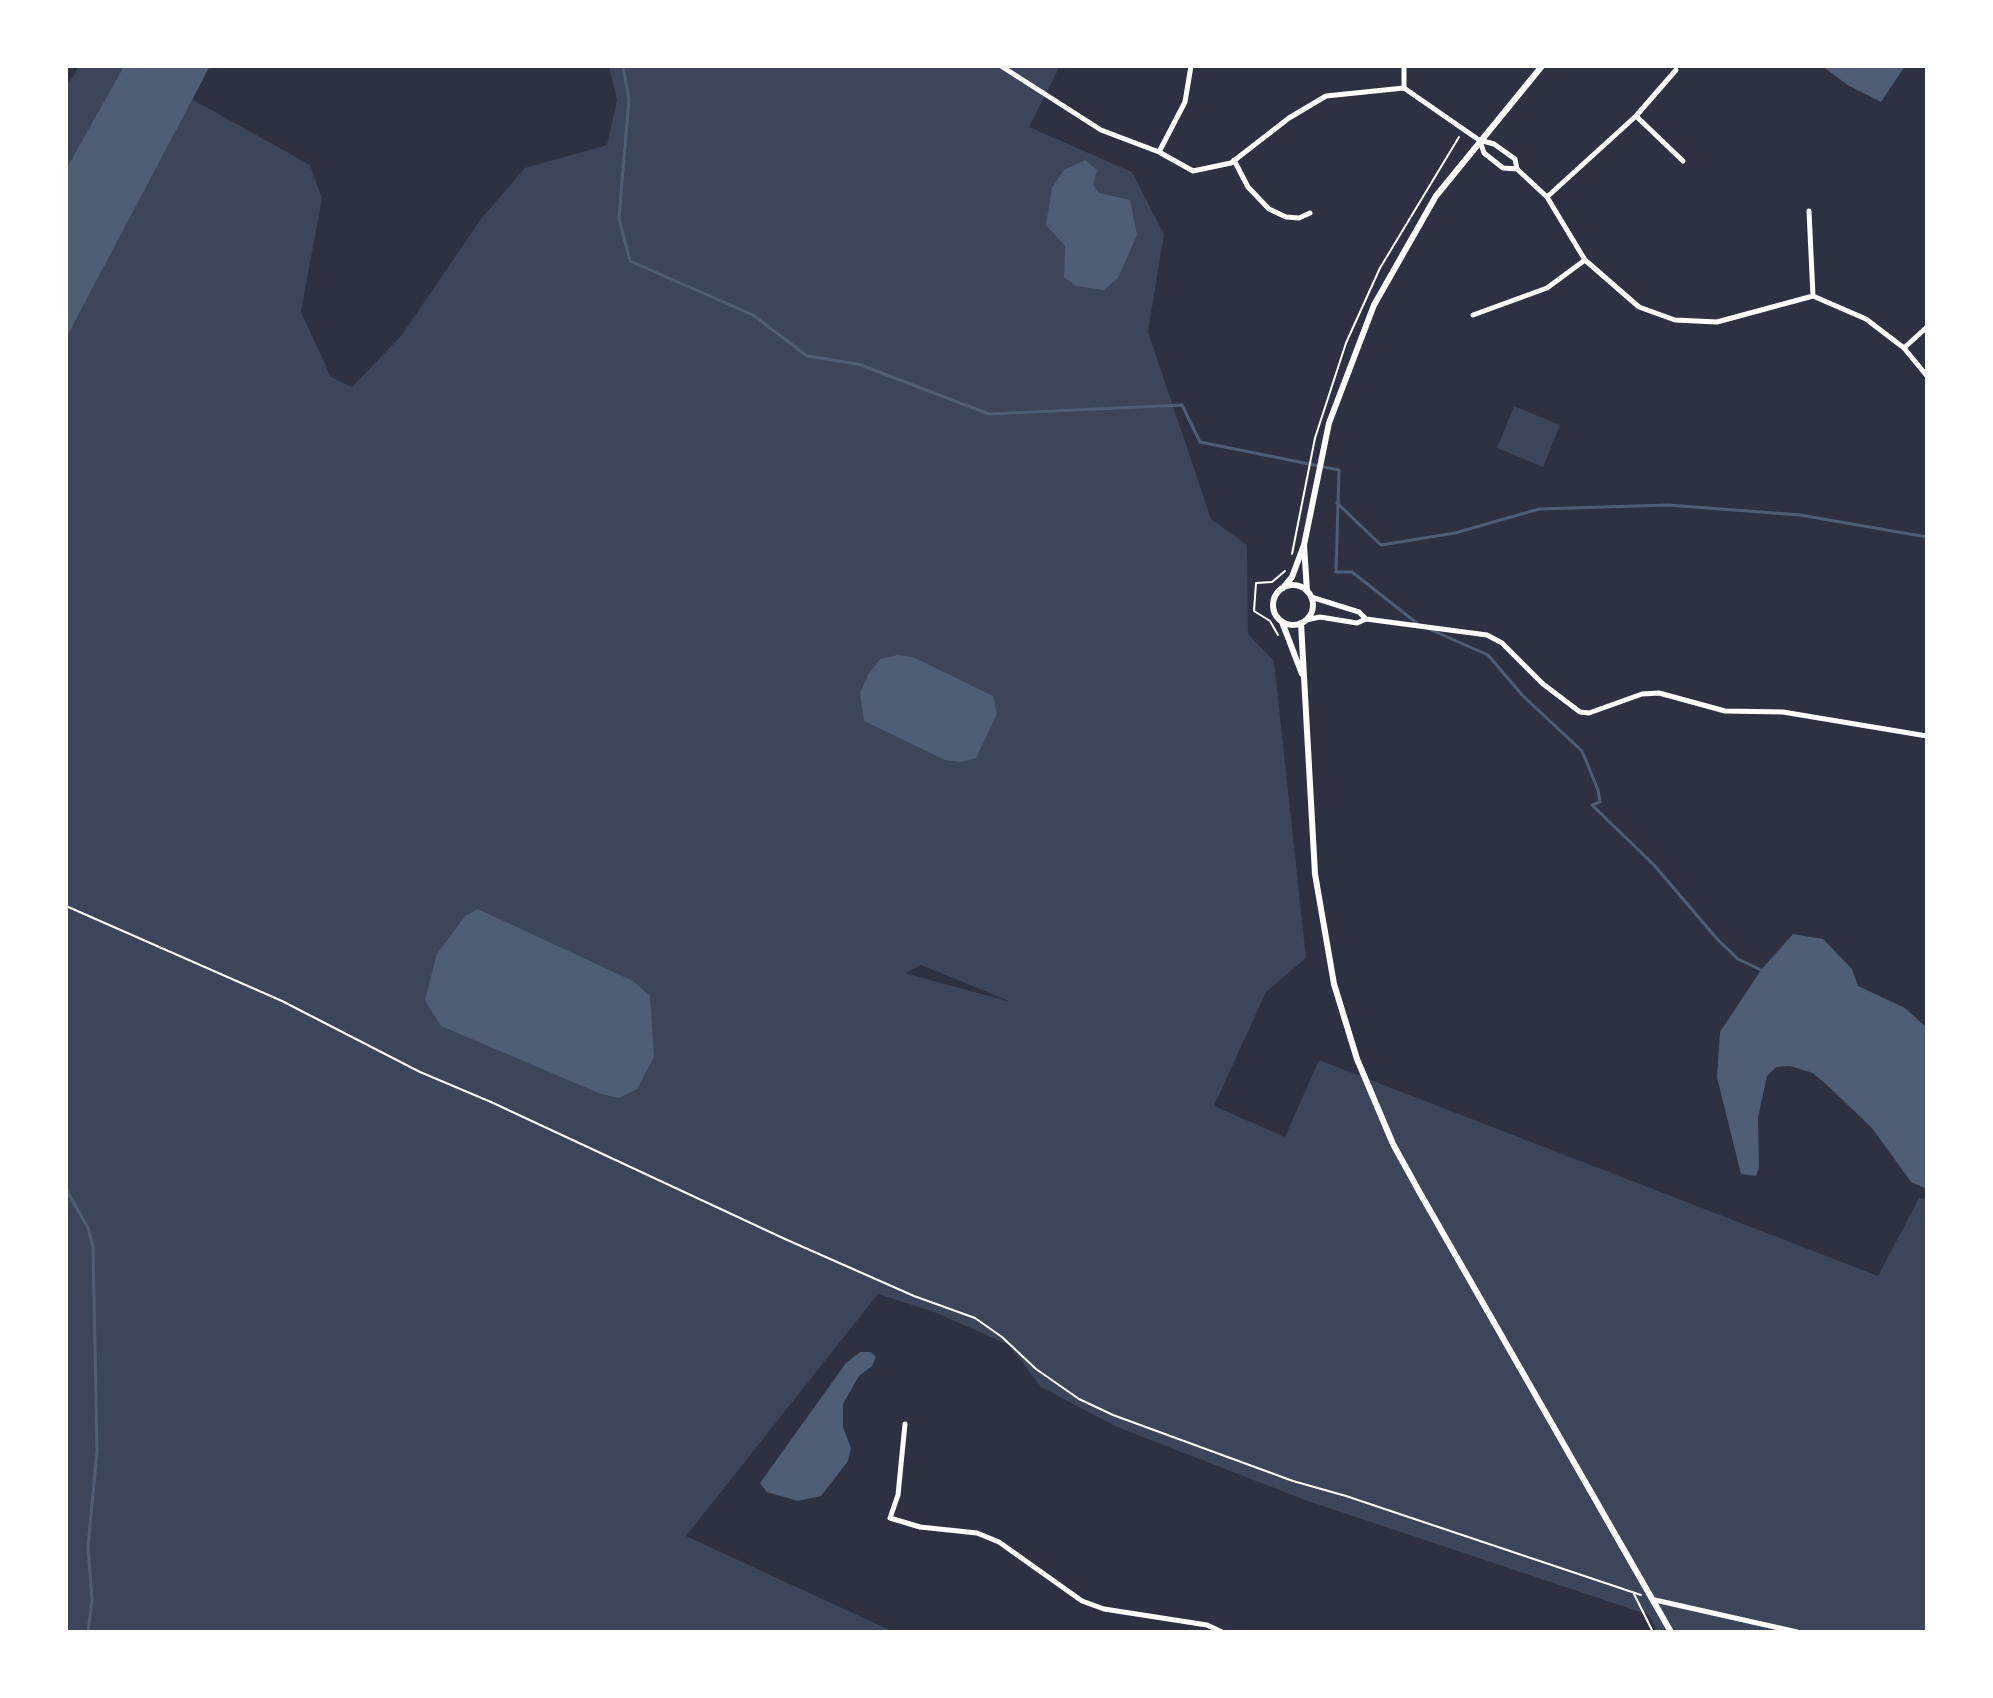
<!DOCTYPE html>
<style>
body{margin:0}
#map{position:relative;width:1993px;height:1698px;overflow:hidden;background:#2d3142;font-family:"IBM Plex Sans",sans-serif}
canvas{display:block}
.frame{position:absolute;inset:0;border:68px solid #fff;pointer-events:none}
</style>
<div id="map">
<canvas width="1993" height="1698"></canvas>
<div class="frame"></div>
</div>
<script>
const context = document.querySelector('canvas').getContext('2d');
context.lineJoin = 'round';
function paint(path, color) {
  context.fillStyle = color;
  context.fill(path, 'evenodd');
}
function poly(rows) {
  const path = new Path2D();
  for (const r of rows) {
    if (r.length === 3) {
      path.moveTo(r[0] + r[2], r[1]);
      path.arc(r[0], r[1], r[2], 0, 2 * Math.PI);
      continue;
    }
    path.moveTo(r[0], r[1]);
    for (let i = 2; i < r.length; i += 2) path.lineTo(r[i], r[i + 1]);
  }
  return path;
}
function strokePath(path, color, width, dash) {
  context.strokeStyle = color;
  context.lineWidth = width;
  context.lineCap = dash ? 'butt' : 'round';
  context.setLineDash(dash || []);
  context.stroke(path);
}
paint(poly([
 [79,66,124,66,66,169,66,88],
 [609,66,1060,66,1029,127,1132,172,1164,234,1148,332,1211,519,1247,545,1248,634,1274,661,1306,958,1266,992,1214,1106,1285,1137,1319,1060,1878,1276,1919,1198,1927,1199,1927,1632,1658,1632,1649,1615,1305,1500,1117,1427,1041,1387,1009,1345,934,1312,878,1294,686,1536,894,1632,66,1632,66,319,183,94,310,165,322,198,301,312,331,377,352,387,401,336,481,219,525,168,607,145,617,100],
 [921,965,1007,1000,1007,1001,905,973],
 [1514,406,1560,425,1543,467,1497,448]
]), '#3c4559');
paint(poly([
 [124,66,210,66,66,338,66,169],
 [1822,66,1905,66,1881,102,1849,86],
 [1085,160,1097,170,1093,185,1099,193,1130,200,1137,235,1118,278,1104,290,1076,286,1064,277,1065,246,1046,225,1052,187,1064,170],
 [898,655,913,657,993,696,997,714,976,758,961,762,945,760,864,721,860,693,868,675,880,659],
 [478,909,633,981,650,996,654,1057,637,1089,619,1098,601,1094,441,1026,425,1000,437,954,465,916],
 [1793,934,1823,939,1852,969,1858,986,1905,1008,1927,1028,1927,1189,1911,1182,1872,1128,1829,1087,1813,1073,1790,1066,1776,1067,1767,1076,1758,1117,1759,1167,1756,1176,1741,1174,1717,1077,1720,1032,1761,970],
 [860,1352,871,1352,876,1357,872,1366,859,1376,843,1404,843,1427,851,1448,848,1461,821,1496,798,1501,767,1492,760,1483,846,1363]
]), '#4f5d75');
strokePath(poly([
 [623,66,629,99,619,218,630,261,753,315,807,356,858,364,989,414,1182,405,1200,442,1339,470,1336,572,1352,572,1418,624],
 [1337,503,1381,545,1455,533,1539,509,1668,505,1800,515,1927,537],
 [1429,629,1488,655,1523,696,1582,751,1598,790,1600,802,1592,805,1654,865,1718,940,1738,959,1761,970],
 [66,1189,88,1228,93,1247,97,1451,88,1547,92,1600,88,1632]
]), '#4f5d75', 3);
strokePath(poly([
 [1292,554,1315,438,1346,343,1380,268,1459,137],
 [1278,635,1270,621,1254,611,1256,583,1272,582,1285,571],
 [66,906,282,1001,420,1072,491,1102,785,1239,914,1296,975,1318,1002,1337,1036,1369,1079,1399,1113,1415,1293,1481,1346,1496,1641,1595],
 [1634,1594,1653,1632]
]), '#fff', 2);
strokePath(poly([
 [1001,66,1101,130,1159,152,1193,171,1231,163,1289,118,1326,96,1404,88,1479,140,1494,144,1515,159,1517,169,1547,197,1585,260,1639,307,1675,320,1717,322,1813,296,1866,319,1904,348,1927,376],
 [1404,66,1404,88],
 [1636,116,1683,161],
 [1480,141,1484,153,1503,168,1517,169],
 [1159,152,1185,102,1191,66],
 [1234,160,1248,187,1269,209,1286,217,1299,218,1310,213],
 [1547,197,1636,116,1676,70],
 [1809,211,1813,296],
 [1473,315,1547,288,1585,260],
 [1904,348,1927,327],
 [1311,597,1359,612,1366,619],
 [1306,620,1320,617,1357,623,1366,619,1487,635,1502,643,1543,684,1580,712,1589,713,1642,694,1659,693,1725,711,1783,712,1927,736],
 [905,1424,898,1495,890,1518,920,1527,977,1533,999,1542,1082,1601,1104,1609,1207,1625,1222,1632],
 [1655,1600,1797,1632]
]), '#fff', 5);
strokePath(poly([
 [1304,545,1307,591],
 [1293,605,20],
 [1283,588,1292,577,1304,545,1329,423,1374,305,1436,196,1542,66],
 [1282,622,1302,674],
 [1301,623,1315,874,1334,984,1357,1059,1393,1144,1420,1193,1671,1632]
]), '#fff', 6);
</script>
